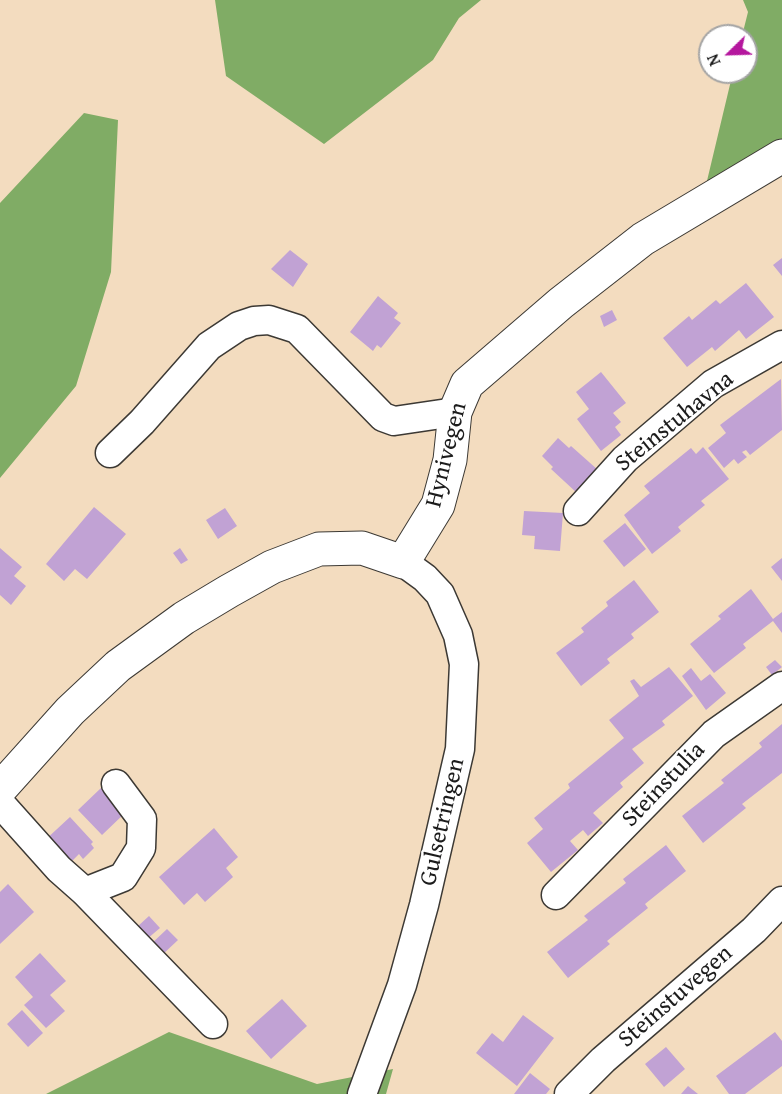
<!DOCTYPE html>
<style>
body{margin:0}
#map{position:relative;width:782px;height:1094px;overflow:hidden;background:#f3dcbf;font-family:"Gentium Book Plus",serif}
canvas{display:block}
.north{position:absolute;left:698px;top:24px;width:60px;height:60px;box-sizing:border-box;background:#fff;border:2px solid #a4a4a4;border-radius:50%;rotate:247deg;font-size:16px;font-weight:700;line-height:24px;text-align:center;color:#1c1c1c}
.north::after{content:'';display:block;margin:auto;width:21px;height:27px;background:#b5179e;clip-path:polygon(50% 0,100% 100%,50% 72%,0 100%)}
</style>
<div id="map">
<canvas width="782" height="1094"></canvas>
<div class="north">N</div>
</div>
<script>
const context = document.querySelector('canvas').getContext('2d');
context.lineJoin = 'round';
function paint(path, color) {
  context.fillStyle = color;
  context.fill(path, 'evenodd');
}
function poly(rows) {
  const path = new Path2D();
  for (const r of rows) {
    path.moveTo(r[0], r[1]);
    for (let i = 2; i < r.length; i += 2) path.lineTo(r[i], r[i + 1]);
  }
  return path;
}
function strokePath(path, color, width, dash) {
  context.strokeStyle = color;
  context.lineWidth = width;
  context.lineCap = dash ? 'butt' : 'round';
  context.setLineDash(dash || []);
  context.stroke(path);
}
function drawText(font, color, halo, rows, align = 'center') {
  context.font = font + ' "Gentium Book Plus",serif';
  context.lineWidth = 4.5;
  context.setLineDash([]);
  context.textBaseline = 'middle';
  context.strokeStyle = halo;
  context.fillStyle = color;
  for (const [text, x, y, turn = 0] of rows) {
    context.save();
    context.translate(x, y);
    context.rotate((+turn || 0) * Math.PI / 180);
    context.textAlign = isNaN(turn) ? turn : align;
    if (halo) context.strokeText(text, 0, 0);
    context.fillText(text, 0, 0);
    context.restore();
  }
}
paint(poly([
 [215,0,481,0,459,18,433,60,324,144,226,76],
 [743,0,782,0,782,149,706,185,733,72,746,72,746,36,742,36,748,12],
 [84,113,118,120,111,272,76,386,0,478,0,203],
 [169,1032,317,1084,393,1069,386,1094,46,1094]
]), '#80ac65');
paint(poly([
 [290,250,308,264,293,287,271,269],
 [782,258,782,276,773,265],
 [746,283,774,317,746,339,739,330,715,351,712,347,687,367,663,338,689,316,692,320,716,300,720,304],
 [378,296,398,313,394,318,401,323,381,348,377,345,373,351,350,332],
 [612,310,617,320,604,327,600,316],
 [601,372,626,403,613,413,621,422,615,427,621,435,601,451,577,419,589,409,576,392],
 [781,379,782,430,750,455,746,450,742,452,747,457,738,464,734,459,724,468,708,448,726,433,720,425],
 [558,438,569,448,571,446,598,470,577,493,551,469,553,467,542,456],
 [703,447,729,479,701,501,705,505,678,527,681,531,652,554,624,515,650,493,644,486,691,448,696,454],
 [94,507,126,534,87,579,75,569,64,581,46,564],
 [225,508,237,526,218,539,206,520],
 [524,511,563,513,560,551,534,549,535,536,522,535],
 [625,523,646,549,624,567,603,541],
 [0,548,22,567,14,576,26,586,11,605,0,595],
 [180,548,188,560,181,564,173,553],
 [782,558,782,581,771,567],
 [634,580,659,612,631,634,634,638,607,659,610,663,581,686,556,653,584,632,581,628,608,606,606,602],
 [751,589,773,619,782,612,782,633,773,621,743,644,746,648,714,673,690,644,721,619,718,616],
 [775,660,782,667,772,675,766,667],
 [669,667,693,696,662,721,665,725,632,749,644,763,620,783,623,787,593,813,603,823,588,836,583,830,570,841,578,850,551,872,527,843,543,829,534,818,570,788,568,784,624,738,609,720,639,696,630,681,634,679,641,687],
 [691,668,701,681,710,674,726,693,706,710,682,676],
 [782,724,782,773,742,804,746,808,703,843,682,816,724,783,721,780,762,747,759,743],
 [101,788,125,813,102,835,78,810],
 [70,817,93,842,91,844,94,848,83,859,79,854,66,867,43,842],
 [214,828,238,857,226,868,233,877,205,902,197,893,184,905,159,877],
 [666,845,686,871,645,904,648,908,607,941,610,944,568,978,547,952,588,920,584,916,626,883,623,879],
 [8,884,34,912,0,944,0,892],
 [149,916,160,928,147,939,137,927],
 [167,929,178,940,161,956,150,945],
 [40,953,66,981,50,995,65,1011,46,1028,24,1005,33,997,15,977],
 [282,999,307,1026,271,1059,246,1031],
 [22,1010,43,1033,28,1047,7,1024],
 [523,1015,554,1038,517,1086,476,1053,492,1033,503,1042],
 [775,1032,782,1041,782,1066,745,1094,729,1094,716,1076],
 [666,1047,685,1069,664,1087,645,1064],
 [530,1073,550,1089,546,1094,514,1094],
 [688,1086,698,1094,681,1094]
]), '#c1a2d4');
const minor = poly([
 [110,453,142,422,209,346,239,326,254,321,269,320,297,329,383,417,394,421,455,412],
 [578,511,625,459,713,384,782,345],
 [0,803,59,869,85,892,213,1024],
 [85,892,123,877,141,848,142,819,116,784],
 [556,895,714,734,782,686],
 [362,1094,402,985,424,905,460,749,464,664,458,635,440,594,425,578,403,562],
 [569,1094,603,1060,754,930,782,901]
]);
const major = poly([
 [0,789,70,711,118,666,184,618,229,591,272,567,319,549,362,548,403,562,438,505,450,460,455,412,467,384,561,303,643,239,782,156]
]);
strokePath(minor, '#3c3934', 31);
strokePath(major, '#3c3934', 35);
strokePath(minor, '#fff', 28);
strokePath(major, '#fff', 33);
drawText('24px', '#1c1c1c', '#fff', [
 ["Steinstuhavna",675,422,-39],
 ["Hynivegen",447,455,-76],
 ["Steinstulia",664,785,-46],
 ["Gulsetringen",443,822,-77],
 ["Steinstuvegen",676,997,-41]
]);
</script>
